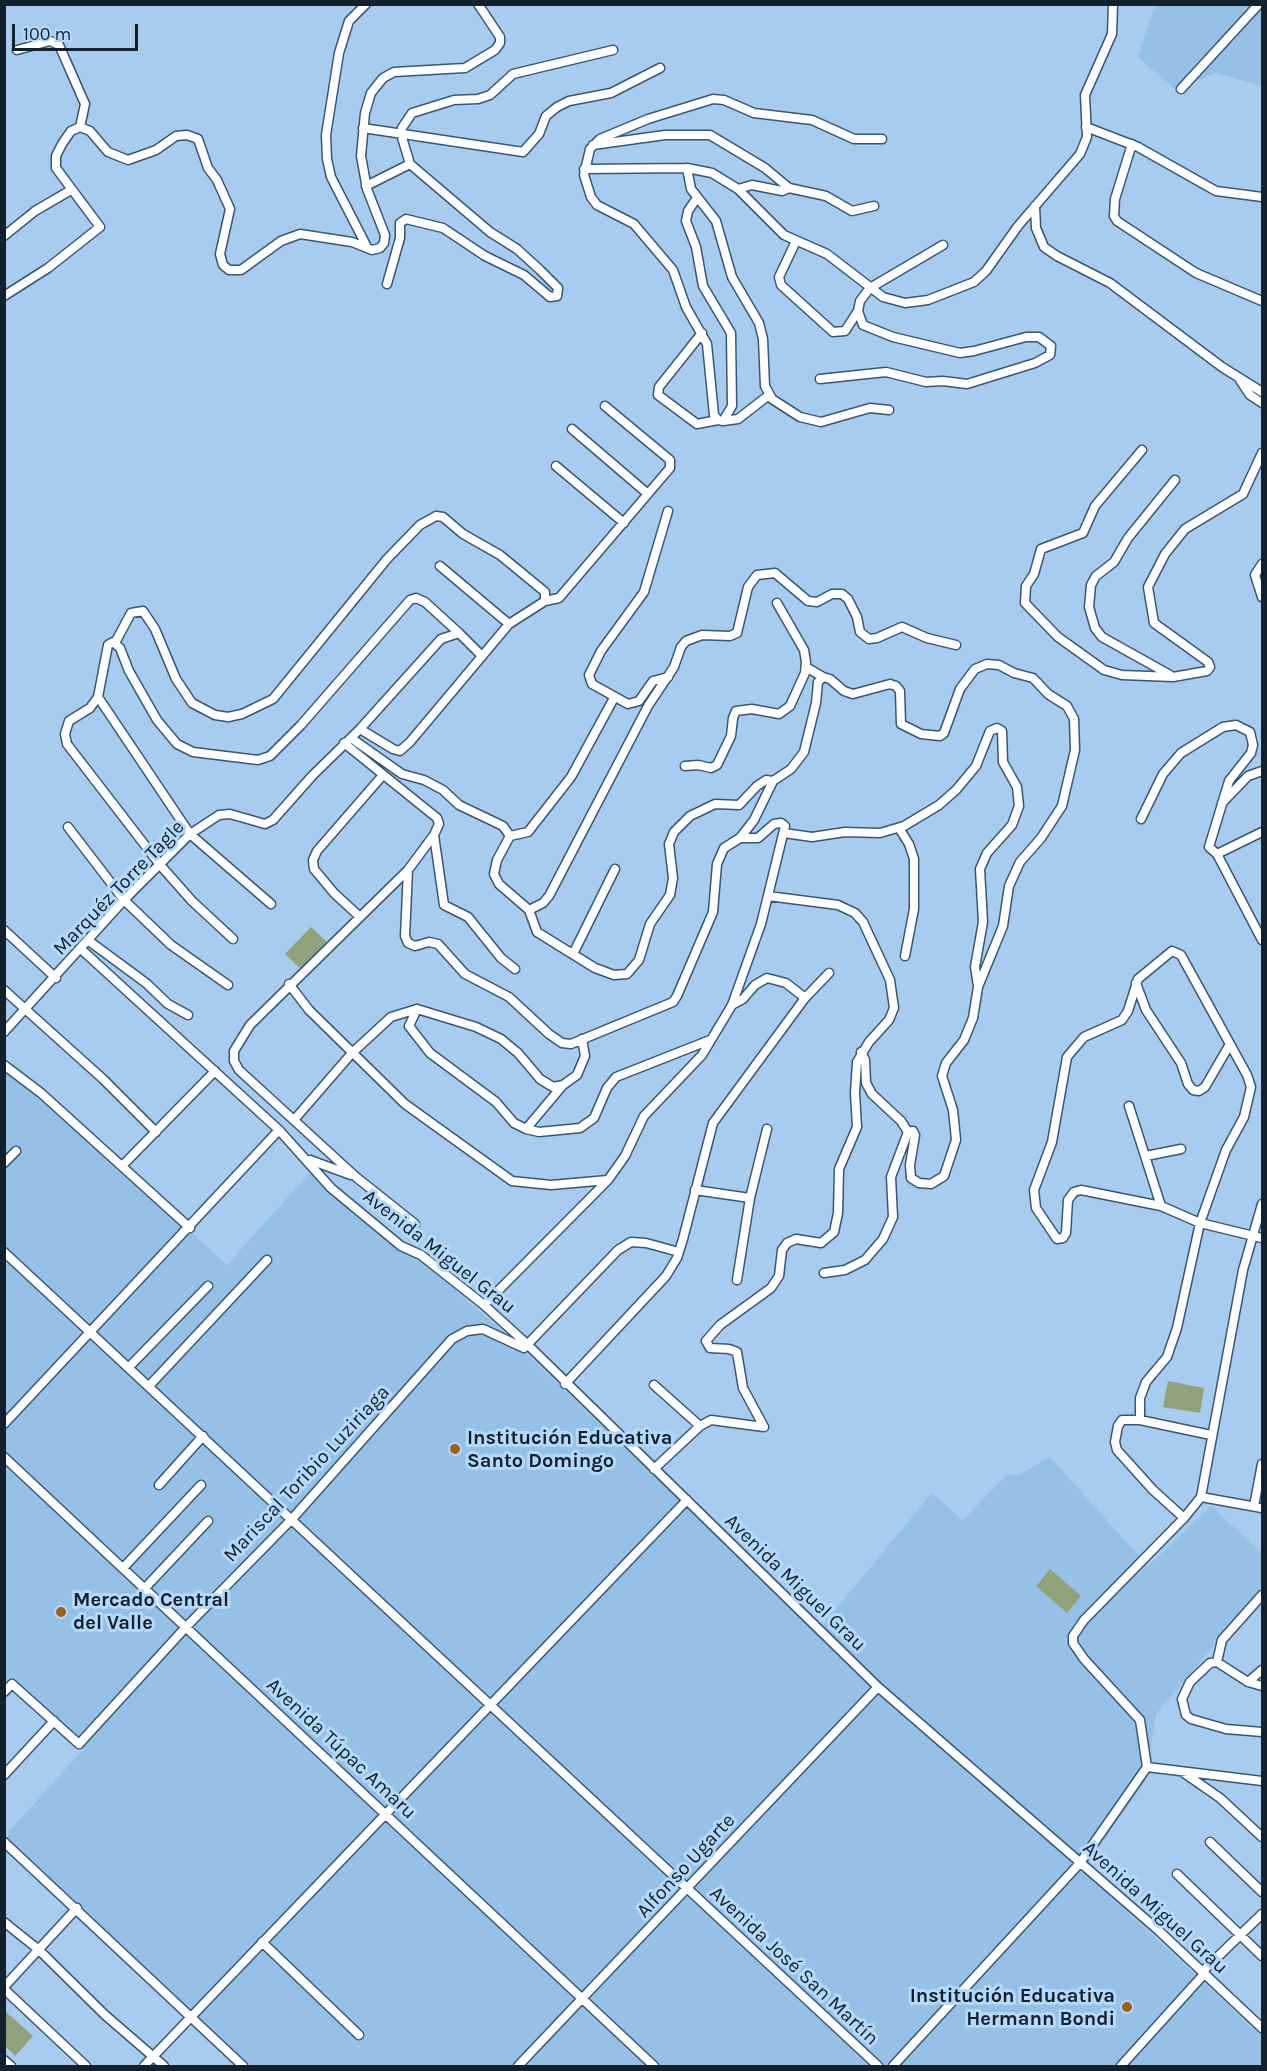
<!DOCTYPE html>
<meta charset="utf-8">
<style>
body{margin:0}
#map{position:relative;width:1267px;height:2071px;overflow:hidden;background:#a9ccee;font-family:Karla,sans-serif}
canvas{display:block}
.frame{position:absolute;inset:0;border:6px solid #13202d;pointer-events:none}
.scale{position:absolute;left:12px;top:24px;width:126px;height:27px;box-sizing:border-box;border:3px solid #13202d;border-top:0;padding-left:8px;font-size:18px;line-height:21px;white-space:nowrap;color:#13202d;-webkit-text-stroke:4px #b5d9fb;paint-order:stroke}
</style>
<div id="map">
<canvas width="1267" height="2071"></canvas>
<div class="frame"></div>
<div class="scale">100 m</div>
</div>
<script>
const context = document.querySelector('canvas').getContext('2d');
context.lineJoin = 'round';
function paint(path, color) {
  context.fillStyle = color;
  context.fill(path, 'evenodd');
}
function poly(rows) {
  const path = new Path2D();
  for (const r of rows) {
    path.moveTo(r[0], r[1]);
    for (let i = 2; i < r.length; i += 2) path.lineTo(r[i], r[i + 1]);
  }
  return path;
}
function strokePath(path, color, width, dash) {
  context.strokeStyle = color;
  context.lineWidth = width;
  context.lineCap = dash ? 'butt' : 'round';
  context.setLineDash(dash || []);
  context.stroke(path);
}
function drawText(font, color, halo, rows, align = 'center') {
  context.font = font + ' Karla,sans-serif';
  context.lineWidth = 6;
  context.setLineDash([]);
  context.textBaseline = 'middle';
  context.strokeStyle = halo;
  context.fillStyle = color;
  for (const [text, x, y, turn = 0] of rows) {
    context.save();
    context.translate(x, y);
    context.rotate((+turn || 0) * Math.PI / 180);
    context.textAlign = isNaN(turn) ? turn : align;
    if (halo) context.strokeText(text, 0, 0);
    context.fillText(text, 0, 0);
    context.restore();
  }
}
paint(poly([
 [1155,5,1262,5,1262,86,1216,73,1176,90,1138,57],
 [4,1061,227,1265,314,1168,504,1332,817,1632,932,1493,963,1520,1006,1476,1020,1474,1050,1457,1148,1566,1211,1506,1262,1553,1262,1589,1156,1714,1146,1780,1083,1871,1262,2036,1262,2066,234,2066,7,1853,8,1832,83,1750,5,1678]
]), '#97c0e7');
paint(poly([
 [311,927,327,942,301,969,285,954],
 [1168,1381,1204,1388,1200,1413,1163,1407],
 [1050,1569,1081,1596,1067,1613,1036,1586],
 [5,2011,33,2036,15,2056,5,2046]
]), '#90a17b');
const minor = poly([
 [366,4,349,21,339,53,326,135,327,159,331,177,367,247],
 [17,50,50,41,59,45,85,104,80,127],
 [1181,89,1259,4],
 [1086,127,1138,147,1216,191,1262,197],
 [363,128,523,152,539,134,546,116,557,107,569,101,611,93,660,68],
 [1132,144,1115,199,1114,216,1117,221,1196,273,1262,301],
 [593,145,665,135,710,135,765,168,789,188,782,191,752,185,738,189],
 [687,168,691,189,716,221,732,277,759,323,763,339,765,386,772,399,800,417,821,422,870,408,889,410],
 [584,169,687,168,712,173,738,189,784,235,827,254,883,297,905,303,928,300,974,282,986,271,1018,226,1080,154,1087,137,1085,95,1112,34,1113,4],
 [366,186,410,164],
 [789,188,826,196,852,211,874,206],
 [697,198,688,211,686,221,696,247,703,286,731,333,732,406,723,421,718,420,714,415,707,344,686,307,673,270,634,224,597,205,591,197,584,175,590,149,600,139,648,119,713,99,724,100,754,113,812,120,854,139,882,139],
 [1035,206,1036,228,1044,247,1057,256,1110,283,1222,367,1262,392],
 [4,236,35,211,71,190],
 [796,241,779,277,781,285,833,332,845,331,858,311],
 [387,284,400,238,400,223,406,219,443,228,485,256,524,275,550,297,557,296,558,288,540,270,517,249,490,232,410,164,401,134,402,128,412,113,454,100,478,99,490,95,513,74,613,50],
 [4,296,48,268,100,227,56,168,56,156,62,144,71,131,80,127,90,131,108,152,128,160,156,150,176,136,187,135,198,139,208,168,217,180,230,209,220,254,223,265,229,270,241,270,281,241,300,234,352,242,372,250,380,248,384,243,385,235,367,189,361,156,365,113,371,93,383,78,394,72,465,68,495,50,500,43,500,37,478,4],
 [702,333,659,387,658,395,697,424,718,420],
 [820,379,886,372,926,382,943,381,967,384,1035,363,1050,355,1051,346,1039,337,1026,337,974,351,960,353,893,337,863,325,858,311,860,301,870,288,943,245],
 [1240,380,1250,395,1262,403],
 [723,421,738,419,769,395],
 [572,429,648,494],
 [1142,450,1095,506,1083,533,1041,549,1034,574,1026,586,1025,603,1058,637,1104,670,1122,675,1173,677,1207,671,1210,667,1208,662,1154,623,1148,587,1165,554,1185,529,1243,494,1262,453],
 [556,466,624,523],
 [668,511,644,592,601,651,589,675,592,684,628,704,639,701,653,681,668,677],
 [1262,564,1255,575,1262,597],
 [440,566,509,624],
 [115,643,131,613,143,611,155,629,176,679,192,703,215,715,228,717,242,714,273,699,387,559,420,525,436,516,443,517,463,534,500,555,545,592,545,601],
 [806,667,823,677],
 [1170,675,1102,637,1095,628,1089,607,1091,585,1096,576,1114,562,1128,538,1175,480],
 [98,697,190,834,271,904],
 [360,729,393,749,400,751,410,742,509,624,545,601,559,598,670,468,670,460,605,406],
 [351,738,402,774,424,780,443,790,459,805,503,826,510,836,497,860,494,874,499,884,529,910,537,932,595,968,614,975,627,974,639,960,650,924,670,895,673,878,669,844,674,832,690,816,715,804,739,805,757,786,766,780,773,781],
 [344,743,437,818,439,824,434,835,408,870,405,936,408,943,415,946,429,942,438,944,465,974,509,997,549,1034,562,1043,571,1044,673,1002,677,996,713,912,717,864,724,848,740,838,754,820,773,781,791,769,804,752,816,703,818,682,823,677,830,679,844,691,853,694,890,684,896,686,900,691,901,724,921,734,940,736,944,733,960,689,975,669,987,664,999,665,1014,673,1033,678,1048,694,1067,706,1074,719,1075,750,1062,806,1041,838,1020,862,1009,886,1003,926,978,987,973,1018,964,1040,946,1063,942,1076,953,1110,956,1140,944,1176,931,1184,919,1183,911,1178,910,1165,915,1135,913,1131,908,1132,891,1177,893,1217,883,1239,865,1260,845,1270,824,1273],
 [685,766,698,765,711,768,717,765,731,736,733,718,736,711,752,709,779,714,790,706,805,673,806,662,804,650,777,603],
 [1222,803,1248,776,1262,771],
 [1141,819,1163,774,1181,753,1223,727,1236,725,1250,732,1253,745,1251,753,1229,781,1209,847,1217,854,1262,832],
 [68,827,124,900,171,945,228,985],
 [899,828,909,844,914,859,914,909,905,956],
 [784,833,812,837,845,832,880,833,904,826,939,805,956,790,976,766,990,731,997,728,1002,731,1003,762,1017,787,1019,806,1012,825,987,853,980,869,983,922,975,967,978,986],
 [434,835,444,905,468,917,501,958,515,969],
 [510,836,528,832,571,777,614,698],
 [1217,854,1262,940],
 [408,870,250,1025,234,1051,234,1061,239,1070,356,1177,415,1224],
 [529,910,543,903,549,896,648,706,674,667,681,647,686,641,702,635,730,636,737,633,748,587,757,575,775,573,808,601,817,602,832,594,842,594,848,599,857,617,860,632,869,639,877,638,902,627,927,638,956,645],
 [360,917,334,893,314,869,313,860,317,851,383,775],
 [4,930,56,978],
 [233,939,192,901,161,866,67,744,65,734,69,721,90,708,98,697,108,645,113,642,120,648,129,671,157,720,177,744,193,752,258,760,270,756,301,725,410,600,416,598,425,602,459,633],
 [89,941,146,983,168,1004,188,1015],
 [82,950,279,1130,331,1188,401,1246,421,1255,484,1305,528,1345,878,1687,1158,1930,1262,2028],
 [573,954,615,869],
 [1136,983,1146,1010,1181,1063,1188,1084,1193,1090,1199,1091,1205,1087,1230,1044],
 [289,984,309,1010,405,1104,512,1181,551,1185,608,1180],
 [4,990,103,1079,156,1132],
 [732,1005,743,999,755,985,767,978,786,983,805,998],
 [417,1009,409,1026,430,1053,496,1102,514,1123,526,1129,539,1132,580,1128,594,1118,607,1088,616,1077,710,1040],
 [4,1032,124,900,190,834,219,815,230,814,265,824,273,820,312,776,360,729,441,639,459,633,481,655],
 [861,1052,865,1060,866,1083,872,1094,901,1121,908,1132],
 [4,1065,41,1093,190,1228],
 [1129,1106,1161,1206],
 [294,1120,352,1053,391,1017,417,1009,476,1027,501,1039,518,1053,540,1079,553,1087,563,1085,577,1075,585,1056,582,1039],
 [526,1129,563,1085],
 [1146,1156,1181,1149],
 [310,1160,351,1175],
 [4,1163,16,1151],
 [122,1166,215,1071],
 [695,1190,750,1198],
 [4,1252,878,2066],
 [737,1280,750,1198,767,1129],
 [484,1305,608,1180,625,1156,644,1116,702,1055,732,1005,761,924,785,826,781,823,774,824,758,838,740,838],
 [129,1367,208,1286],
 [565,1384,666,1276,677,1258,683,1239,713,1123,805,998,829,973],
 [654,1385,700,1426],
 [149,1386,267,1260],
 [1140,1420,1140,1398,1146,1382,1167,1357,1177,1328,1200,1223,1226,1150,1244,1117,1251,1087,1247,1075,1181,955,1172,951,1138,979,1128,1011,1122,1020,1084,1037,1067,1057,1052,1142,1034,1190,1036,1208,1057,1239,1063,1238,1066,1233,1068,1200,1074,1192,1081,1190,1161,1206,1200,1223,1262,1238],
 [4,1424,279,1130],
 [4,1457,654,2066],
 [654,1469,700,1426,711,1420,764,1427,743,1388,737,1352,729,1349,710,1348,706,1341,720,1325,771,1288,779,1276,782,1250,787,1243,796,1239,821,1243,834,1232,838,1213,839,1169,857,1127,855,1093,857,1062,869,1042,889,1020,894,1008,890,980,863,922,855,913,838,905,768,896],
 [159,1485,203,1436],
 [1201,1497,1262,1508],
 [1254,1506,1262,1464],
 [1184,1518,1153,1490,1117,1450,1115,1442,1118,1426,1122,1420,1140,1420,1211,1435],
 [123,1568,201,1485],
 [145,1588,208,1521],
 [1217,1662,1222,1640,1262,1595],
 [1248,1682,1262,1670],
 [1262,1686,1248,1682,1217,1662,1210,1663,1190,1682,1182,1699,1186,1715,1191,1719,1226,1729,1262,1732],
 [4,1692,12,1684,79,1744,186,1627,292,1519,452,1339,467,1331,483,1329,524,1348,618,1250,631,1242,646,1243,679,1252],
 [1147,1767,1262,1781],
 [1184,1773,1220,1798,1262,1837],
 [4,1775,54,1721],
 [4,1842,243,2066],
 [1210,1842,1262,1892],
 [1177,1874,1262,1956],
 [4,1922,39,1950,105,2015,164,2066],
 [262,1942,359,2035],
 [1203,1971,1262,1914],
 [4,1987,77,1908],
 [4,1989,86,2066],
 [4,2060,11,2066],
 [144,2066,687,1500],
 [518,2066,878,1687],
 [893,2066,1080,1863,1147,1767,1140,1720,1084,1659,1073,1643,1073,1636,1084,1620,1184,1518,1201,1497,1243,1270,1262,1204],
 [1121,2066,1205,1973]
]);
strokePath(minor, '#375774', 11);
strokePath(minor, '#fff', 8);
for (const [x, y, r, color] of [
 [455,1449,6,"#99611c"],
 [61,1612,6,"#99611c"],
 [1127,2007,6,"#99611c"]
]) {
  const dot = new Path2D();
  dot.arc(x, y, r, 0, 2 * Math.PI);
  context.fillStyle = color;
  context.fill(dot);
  strokePath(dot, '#b5d9fb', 2);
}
drawText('20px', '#13202d', '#b5d9fb', [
 ["Marquéz Torre Tagle",119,888,-46],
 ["Avenida Miguel Grau",439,1252,38],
 ["Mariscal Toribio Luziriaga",307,1474,-47],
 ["Avenida Miguel Grau",795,1583,44],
 ["Avenida Túpac Amaru",341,1749,43],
 ["Alfonso Ugarte",686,1866,-47],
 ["Avenida Miguel Grau",1155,1908,42],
 ["Avenida José San Martín",794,1966,43]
]);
drawText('bold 20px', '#13202d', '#b5d9fb', [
 ["Institución Educativa",467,1438],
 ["Santo Domingo",467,1461],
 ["Mercado Central",73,1600],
 ["del Valle",73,1623],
 ["Institución Educativa",1115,1996,"right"],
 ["Hermann Bondi",1115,2019,"right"]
], 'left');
</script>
